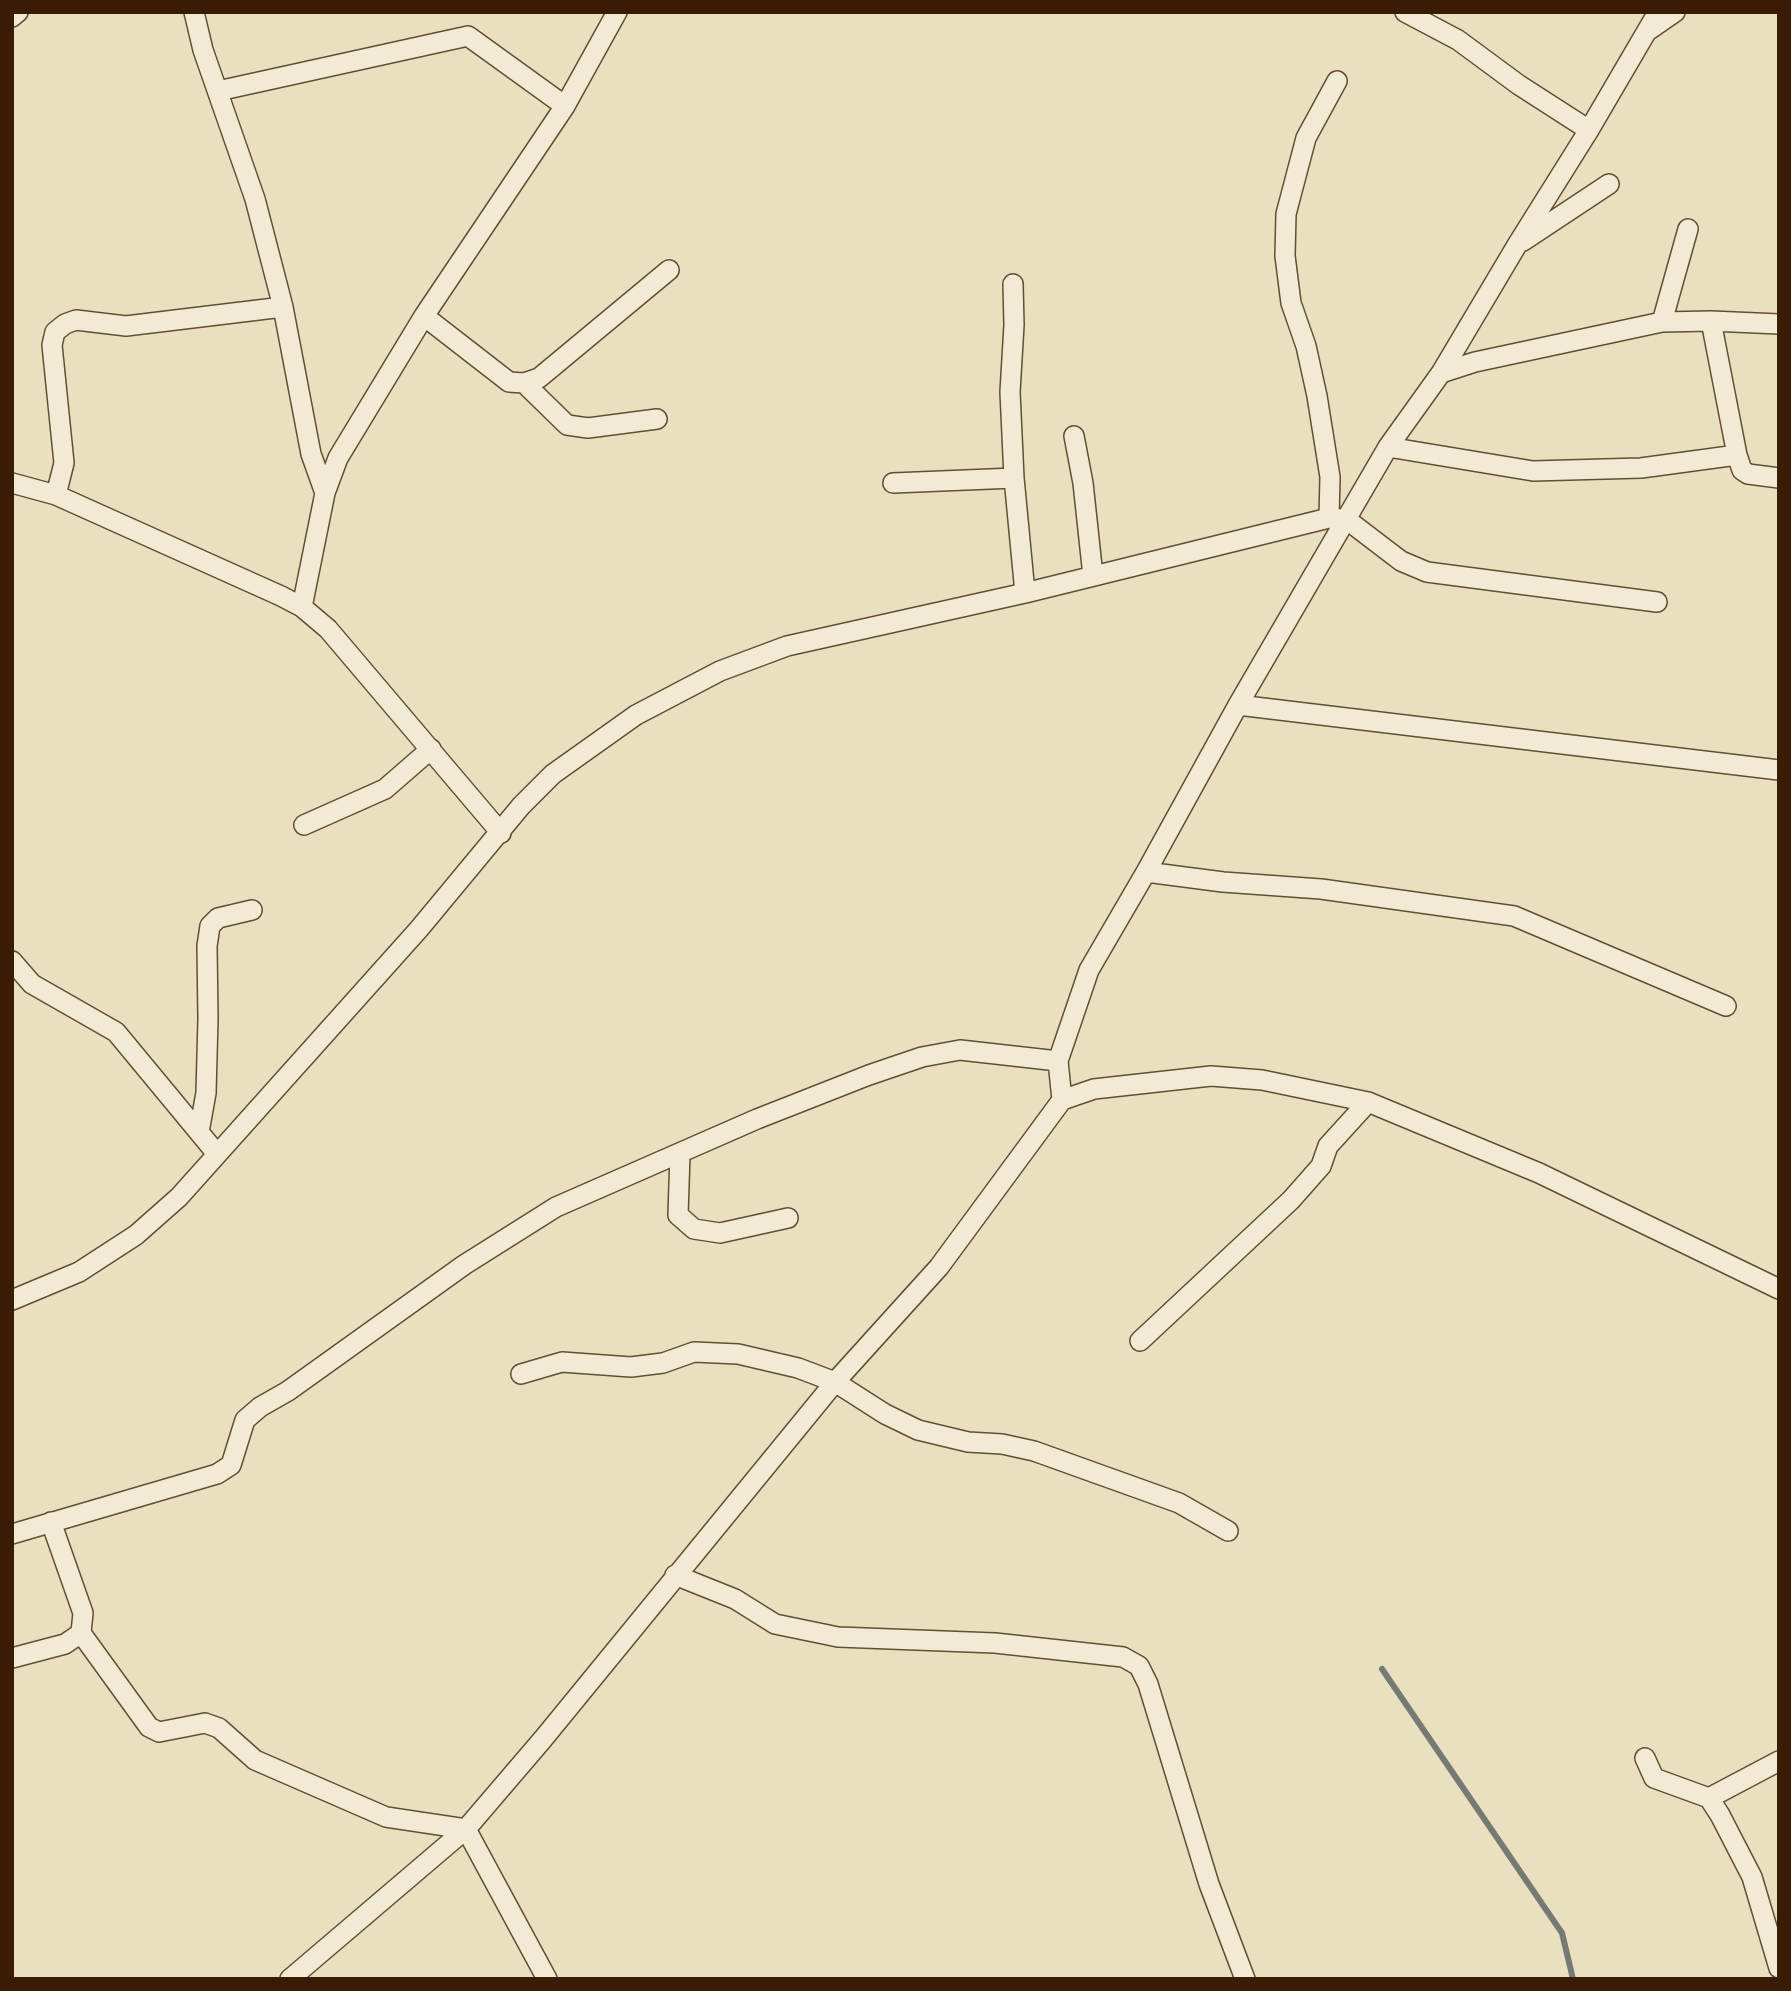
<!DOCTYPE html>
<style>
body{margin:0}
#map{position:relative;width:1791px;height:1991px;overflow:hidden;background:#e9e0c0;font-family:"Sorts Mill Goudy",serif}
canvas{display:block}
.frame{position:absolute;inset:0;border:14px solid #391c03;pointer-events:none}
</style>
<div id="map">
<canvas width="1791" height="1991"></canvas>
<div class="frame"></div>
</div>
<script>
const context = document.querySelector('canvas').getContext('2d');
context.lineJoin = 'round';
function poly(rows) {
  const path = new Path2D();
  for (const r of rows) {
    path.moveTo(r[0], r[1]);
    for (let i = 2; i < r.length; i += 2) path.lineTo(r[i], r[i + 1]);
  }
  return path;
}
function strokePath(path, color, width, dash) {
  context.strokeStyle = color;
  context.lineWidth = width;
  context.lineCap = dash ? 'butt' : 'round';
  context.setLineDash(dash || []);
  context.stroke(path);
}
strokePath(poly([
 [1382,1669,1562,1933,1573,1979]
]), '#757b73', 6);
const street = poly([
 [194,12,203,50,255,199,283,307,311,454,325,493],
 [1405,12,1458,40,1519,85,1589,130],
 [12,17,18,12],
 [1649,30,1675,12],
 [218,91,468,36,565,106],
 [1523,241,1609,184],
 [1013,284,1014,325,1010,392,1014,478,1025,593],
 [424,316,509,382,524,383,539,378,669,270],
 [1711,321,1737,455,1742,470,1748,474,1779,478],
 [1662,322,1688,229],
 [1441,373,1475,362,1662,322,1711,321,1779,324],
 [524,383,567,425,588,428,657,419],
 [1074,436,1083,483,1093,576],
 [1388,447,1533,471,1641,468,1737,455],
 [12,483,56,495,281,596,302,607,328,629,501,833],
 [893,483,1014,478],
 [56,495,64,463,52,345,55,332,65,324,76,320,126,326,283,307],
 [1329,518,1330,477,1317,396,1306,346,1291,303,1285,256,1286,214,1306,138,1337,81],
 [302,607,325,493,338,458,424,316,565,106,617,12],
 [1238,705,1779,770],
 [304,825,385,789,431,749],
 [1146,872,1223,882,1321,889,1514,916,1726,1006],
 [12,961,32,984,116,1032,217,1154],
 [1062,1100,1058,1061,1089,970,1146,872,1238,705,1388,447,1441,373,1517,245,1589,130,1658,12],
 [199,1132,206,1093,208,1019,207,946,210,926,218,918,252,910],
 [680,1154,678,1215,694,1229,720,1233,788,1218],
 [12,1300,79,1272,136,1235,179,1197,419,929,521,806,553,774,636,715,720,671,787,646,1025,593,1329,518,1346,519,1401,561,1427,572,1657,602],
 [1140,1341,1291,1200,1321,1166,1328,1146,1368,1102],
 [521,1374,562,1362,631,1367,663,1363,694,1352,738,1354,798,1368,835,1382,885,1414,918,1430,968,1442,1002,1444,1034,1451,1179,1503,1228,1531],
 [12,1534,217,1474,231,1465,245,1420,260,1407,288,1391,464,1265,556,1207,757,1119,869,1075,922,1057,960,1050,1058,1061],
 [675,1575,735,1599,775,1624,838,1637,995,1643,1123,1657,1139,1666,1148,1684,1209,1884,1245,1979],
 [81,1633,149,1727,159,1732,205,1723,219,1728,255,1760,386,1817,466,1829,547,1979],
 [12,1658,65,1644,81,1633,83,1613,51,1522],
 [1645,1758,1654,1778,1709,1798,1720,1815,1752,1877,1779,1968],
 [1709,1798,1779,1761],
 [290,1979,466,1829,543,1739,835,1382,939,1267,1062,1100,1094,1089,1211,1076,1262,1080,1368,1102,1539,1173,1779,1289]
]);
strokePath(street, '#654d32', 22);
strokePath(street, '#f1ebd6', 19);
</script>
